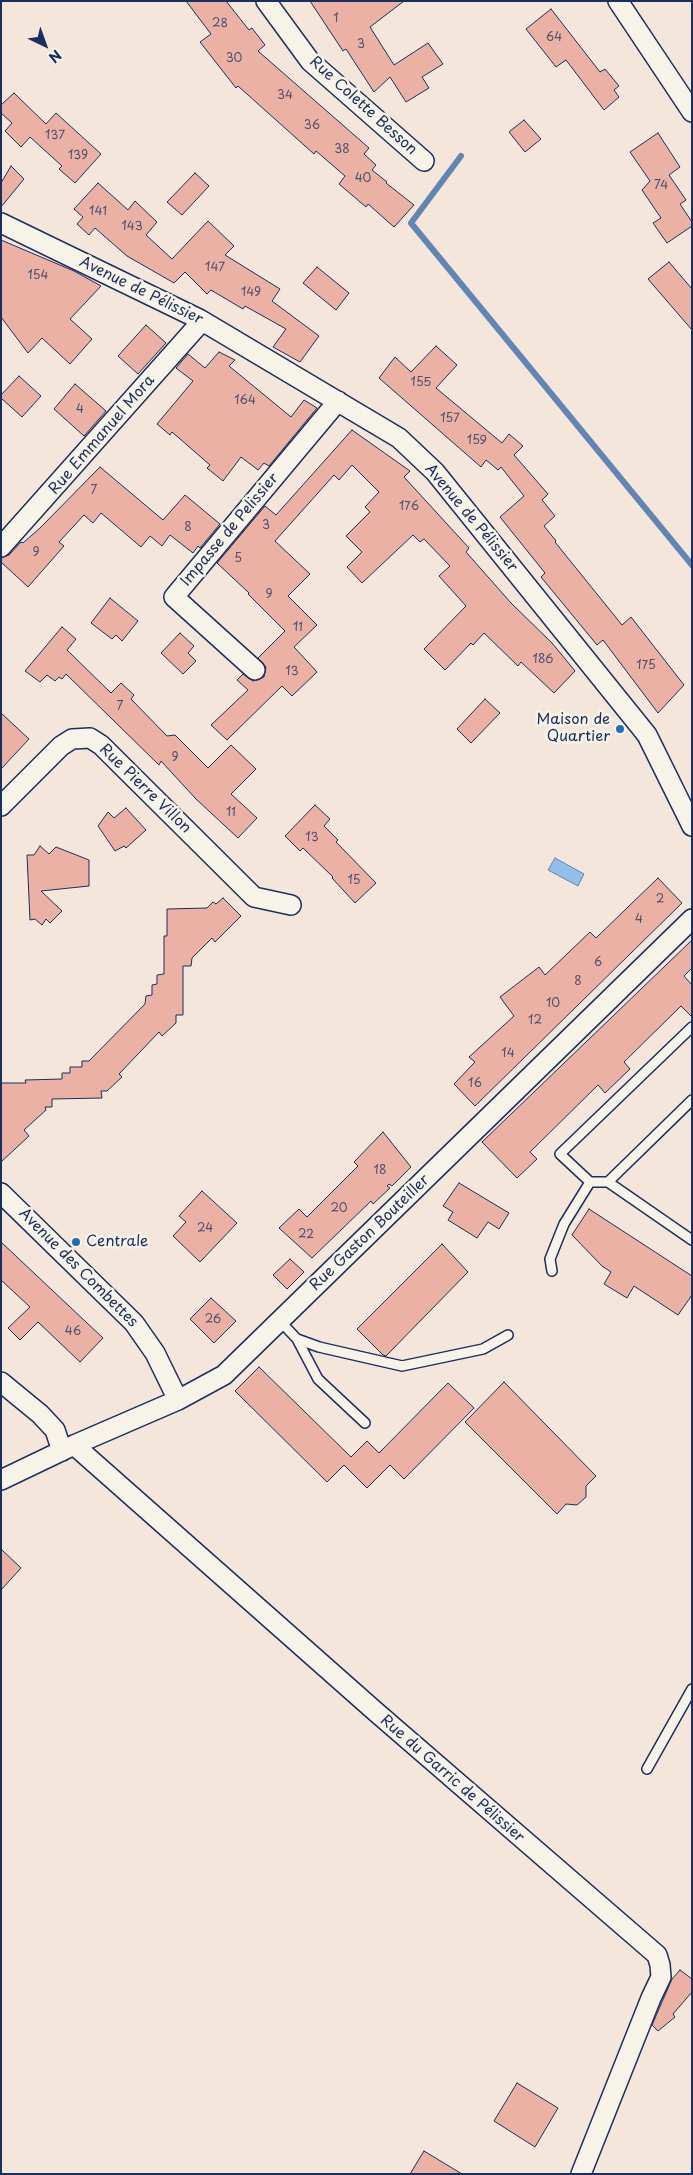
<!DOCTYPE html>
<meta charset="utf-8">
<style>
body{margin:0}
#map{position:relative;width:693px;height:2175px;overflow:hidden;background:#f4e6da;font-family:"Playpen Sans",sans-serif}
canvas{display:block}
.frame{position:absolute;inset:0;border:2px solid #1b2f5e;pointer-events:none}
.north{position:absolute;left:20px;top:20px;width:50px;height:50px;-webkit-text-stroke:4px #f7f3e8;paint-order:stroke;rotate:138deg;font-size:14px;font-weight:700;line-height:20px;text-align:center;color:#1b2f5e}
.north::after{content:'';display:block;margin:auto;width:18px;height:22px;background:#1b2f5e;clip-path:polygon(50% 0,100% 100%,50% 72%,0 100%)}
</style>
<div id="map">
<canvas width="693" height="2175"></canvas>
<div class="frame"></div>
<div class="north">N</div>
</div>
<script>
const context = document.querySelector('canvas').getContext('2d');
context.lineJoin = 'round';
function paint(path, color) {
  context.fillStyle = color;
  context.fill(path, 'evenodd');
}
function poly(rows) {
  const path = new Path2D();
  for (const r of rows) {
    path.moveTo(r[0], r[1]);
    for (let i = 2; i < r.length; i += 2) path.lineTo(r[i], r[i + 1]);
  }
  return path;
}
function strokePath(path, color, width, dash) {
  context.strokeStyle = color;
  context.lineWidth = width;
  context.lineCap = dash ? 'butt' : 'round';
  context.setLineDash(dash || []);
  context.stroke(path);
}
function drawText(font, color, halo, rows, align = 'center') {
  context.font = font + ' "Playpen Sans",sans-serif';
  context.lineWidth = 5;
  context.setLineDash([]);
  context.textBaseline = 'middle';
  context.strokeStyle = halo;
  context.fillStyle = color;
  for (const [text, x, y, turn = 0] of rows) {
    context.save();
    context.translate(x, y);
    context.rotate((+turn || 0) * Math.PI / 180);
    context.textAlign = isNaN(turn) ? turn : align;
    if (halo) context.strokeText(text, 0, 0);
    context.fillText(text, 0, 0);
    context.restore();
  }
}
const water = poly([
 [555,858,584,874,578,886,548,870,555,858]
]);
paint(water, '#93beec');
strokePath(water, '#6385b3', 1);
strokePath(poly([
 [461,156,411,223,692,565]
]), '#6385b3', 6);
const building = poly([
 [186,1,226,1,249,30,252,28,265,45,258,51,369,148,364,154,376,165,372,170,387,182,386,183,414,205,394,227,368,204,366,207,339,184,345,176,316,151,314,154,238,86,236,88,200,42,211,34,186,1],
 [310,1,404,1,370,27,394,65,428,43,443,64,422,77,429,88,406,102,390,77,374,92,346,49,343,51,310,1],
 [551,9,600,72,605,69,619,86,614,90,619,97,604,110,566,60,556,67,526,29,551,9],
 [14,93,46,124,56,113,101,154,75,183,59,169,62,166,30,137,21,147,5,131,12,123,1,113,1,105,14,93],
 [524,120,541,139,525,152,509,132,524,120],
 [658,133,680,167,669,175,686,200,680,204,692,222,692,226,667,243,653,223,661,218,642,190,650,181,630,152,658,133],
 [11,166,24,179,1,207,1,183,11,166],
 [195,173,209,186,182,215,167,202,195,173],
 [98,183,128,210,135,201,157,222,146,235,172,259,208,221,234,246,225,255,280,289,272,301,319,336,300,362,273,347,286,329,245,306,243,309,211,290,207,294,185,272,174,283,127,256,95,228,89,235,77,224,83,217,74,209,98,183],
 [1,240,74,271,101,286,70,319,92,339,70,364,42,338,28,353,1,317,1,240],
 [669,262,692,289,692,330,648,279,669,262],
 [317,267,349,293,336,310,303,283,317,267],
 [146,325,166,343,138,374,118,356,146,325],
 [436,346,457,365,436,388,502,443,509,434,523,446,514,455,548,494,542,500,555,516,544,526,556,541,555,542,622,625,631,617,684,685,658,713,603,640,597,645,541,577,545,573,500,517,524,496,501,467,498,470,486,460,481,467,379,378,395,357,411,372,436,346],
 [219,352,235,360,229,366,291,417,304,400,317,408,269,466,264,463,258,470,241,457,223,481,207,468,210,465,172,432,170,435,157,424,193,381,176,368,188,354,205,368,219,352],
 [19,376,41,396,22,417,1,398,1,395,19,376],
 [75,384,106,411,84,436,54,409,75,384],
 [352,430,410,471,404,477,469,548,466,552,511,603,552,643,575,671,554,693,521,662,518,666,484,633,473,645,471,643,445,670,424,649,466,606,439,576,450,566,424,539,420,542,413,535,362,583,347,567,362,552,346,536,370,512,365,507,379,492,352,465,339,480,334,475,275,541,310,574,288,596,317,625,294,647,317,672,292,696,282,686,227,740,211,725,248,690,237,680,243,674,253,681,264,677,266,667,258,658,285,631,248,594,249,593,217,563,265,506,276,515,352,430],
 [100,467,163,520,185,495,220,524,200,548,198,546,193,553,170,535,162,546,150,536,141,547,101,513,93,523,84,515,59,542,64,546,28,587,1,562,1,558,9,555,21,542,23,543,40,528,100,467],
 [110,598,138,621,122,641,116,635,112,639,91,623,110,598],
 [62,627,76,639,67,650,111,693,121,683,134,695,131,699,167,736,175,735,208,768,231,745,256,769,231,794,257,818,238,838,196,799,161,761,159,765,66,674,62,679,59,677,55,681,47,675,40,682,25,671,62,627],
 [180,633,194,646,188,653,196,661,183,674,161,653,180,633],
 [485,699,500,713,471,743,457,729,485,699],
 [1,713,29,739,1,769,1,713],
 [315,805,330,819,324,826,338,840,336,842,376,883,355,903,332,878,333,877,303,848,300,851,285,836,315,805],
 [126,808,146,830,126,848,124,846,115,851,98,826,108,812,114,818,126,808],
 [40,846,49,854,56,847,89,860,89,886,41,891,62,911,50,923,46,919,42,925,35,919,30,920,27,855,34,855,40,846],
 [658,878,682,903,475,1106,454,1084,475,1062,469,1057,514,1016,500,997,539,967,545,975,590,932,596,938,658,878],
 [223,898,241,916,215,942,212,938,192,958,191,966,183,966,183,1015,176,1015,176,1023,162,1036,159,1032,119,1074,122,1077,107,1091,101,1091,102,1098,52,1099,52,1107,45,1107,46,1110,24,1130,29,1136,1,1162,1,1083,26,1083,25,1080,62,1079,62,1073,70,1073,70,1067,82,1067,82,1061,89,1061,145,1004,146,996,152,995,152,985,157,984,157,975,164,974,164,936,167,936,167,909,207,908,213,902,216,904,223,898],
 [692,940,692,968,684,976,692,985,692,1017,681,1006,624,1062,630,1069,605,1093,598,1085,530,1152,537,1159,517,1178,482,1142,692,940],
 [383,1132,411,1167,392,1186,389,1184,387,1186,390,1188,373,1204,371,1201,312,1258,279,1228,299,1209,307,1217,358,1166,354,1162,383,1132],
 [459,1183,509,1213,499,1229,488,1222,477,1238,448,1220,453,1212,443,1206,459,1183],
 [202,1191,237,1223,200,1262,173,1236,186,1222,179,1216,202,1191],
 [589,1209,692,1276,692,1295,678,1315,634,1286,627,1298,604,1284,611,1272,602,1266,572,1235,589,1209],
 [1,1242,103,1338,80,1362,38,1322,20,1340,8,1328,30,1307,1,1280,1,1242],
 [442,1244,468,1272,386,1356,383,1355,357,1329,442,1244],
 [290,1259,304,1272,287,1289,273,1275,290,1259],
 [211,1298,236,1321,214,1343,190,1319,211,1298],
 [259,1367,351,1457,367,1441,379,1453,448,1383,474,1408,404,1479,390,1465,367,1488,344,1465,327,1482,235,1391,259,1367],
 [504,1382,596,1476,586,1486,586,1497,577,1505,566,1504,557,1514,465,1422,504,1382],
 [1,1549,21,1568,1,1590,1,1549],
 [680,1970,692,1979,692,1992,673,2014,675,2017,658,2031,652,2025,672,1979,680,1970],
 [517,2083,558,2108,535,2147,494,2121,517,2083],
 [424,2151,462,2174,410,2174,424,2151]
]);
paint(building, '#eab1a4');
strokePath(building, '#1b2f5e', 1);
const lane = poly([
 [692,1027,560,1154,590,1182,608,1182,692,1100],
 [608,1182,692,1240],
 [552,1271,550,1259,564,1224,590,1182],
 [280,1321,297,1339,319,1347,402,1366,483,1349,508,1335],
 [297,1339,318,1379,365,1423],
 [647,1769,692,1689]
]);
const street = poly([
 [266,1,310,61,424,161],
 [618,1,692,112],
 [1,223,199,319,399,438,435,472,647,735,692,826],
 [1,547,202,321],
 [255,670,174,597,338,401],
 [1,806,61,746,72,739,90,738,101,745,254,897,291,905],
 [1,1193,134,1323,155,1353,178,1400],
 [1,1382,40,1414,55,1430,62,1451],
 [74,1445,376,1712,657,1955,660,1965,661,1977,651,1998,581,2174],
 [1,1480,74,1445,178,1400,224,1375,692,919]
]);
strokePath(lane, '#1b2f5e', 12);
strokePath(street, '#1b2f5e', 22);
strokePath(lane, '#f7f3e8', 9);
strokePath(street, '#f7f3e8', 19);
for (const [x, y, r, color] of [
 [620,729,5,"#1f6fb2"],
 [76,1242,5,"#1f6fb2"]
]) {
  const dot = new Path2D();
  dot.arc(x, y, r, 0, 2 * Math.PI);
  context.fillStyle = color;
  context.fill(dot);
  strokePath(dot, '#f7f3e8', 2);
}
drawText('12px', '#4f5070', null, [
 ["1",336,19],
 ["28",220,24],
 ["64",554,38],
 ["3",361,45],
 ["30",234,59],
 ["34",285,96],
 ["36",312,126],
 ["137",55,136],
 ["38",342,150],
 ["139",78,156],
 ["40",363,179],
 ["74",661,186],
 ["141",98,212],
 ["143",132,227],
 ["147",215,268],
 ["154",38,276],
 ["149",251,293],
 ["155",421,383],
 ["164",245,401],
 ["4",80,410],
 ["157",450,419],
 ["159",477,441],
 ["7",94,491],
 ["176",409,507],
 ["3",266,526],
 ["8",188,528],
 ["9",36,553],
 ["5",238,559],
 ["9",269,595],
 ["11",298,628],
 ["186",543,660],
 ["175",646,666],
 ["13",292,672],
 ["7",120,707],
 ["9",175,758],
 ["11",231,813],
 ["13",312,838],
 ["15",354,881],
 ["2",660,900],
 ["4",639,920],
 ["6",598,963],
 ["8",578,982],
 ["10",553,1004],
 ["12",535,1021],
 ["14",508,1054],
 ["16",475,1084],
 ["18",380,1171],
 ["20",339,1209],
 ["24",205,1229],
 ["22",306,1235],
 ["26",213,1320],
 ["46",73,1332]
]);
drawText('15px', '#1b2f5e', '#f7f3e8', [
 ["Rue Colette Besson",363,106,42],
 ["Avenue de Pélissier",141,291,26],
 ["Rue Emmanuel Mora",102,435,-49],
 ["Avenue de Pélissier",471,518,50],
 ["Impasse de Pelissier",230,530,-50],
 ["Rue Pierre Villon",145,789,44],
 ["Rue Gaston Bouteiller",370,1233,-44],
 ["Avenue des Combettes",78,1268,45],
 ["Rue du Garric de Pélissier",452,1779,41]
]);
drawText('15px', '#1b2f5e', '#f7f3e8', [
 ["Maison de",610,720],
 ["Quartier",610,737],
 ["Centrale",86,1242,"left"]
], 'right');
</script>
